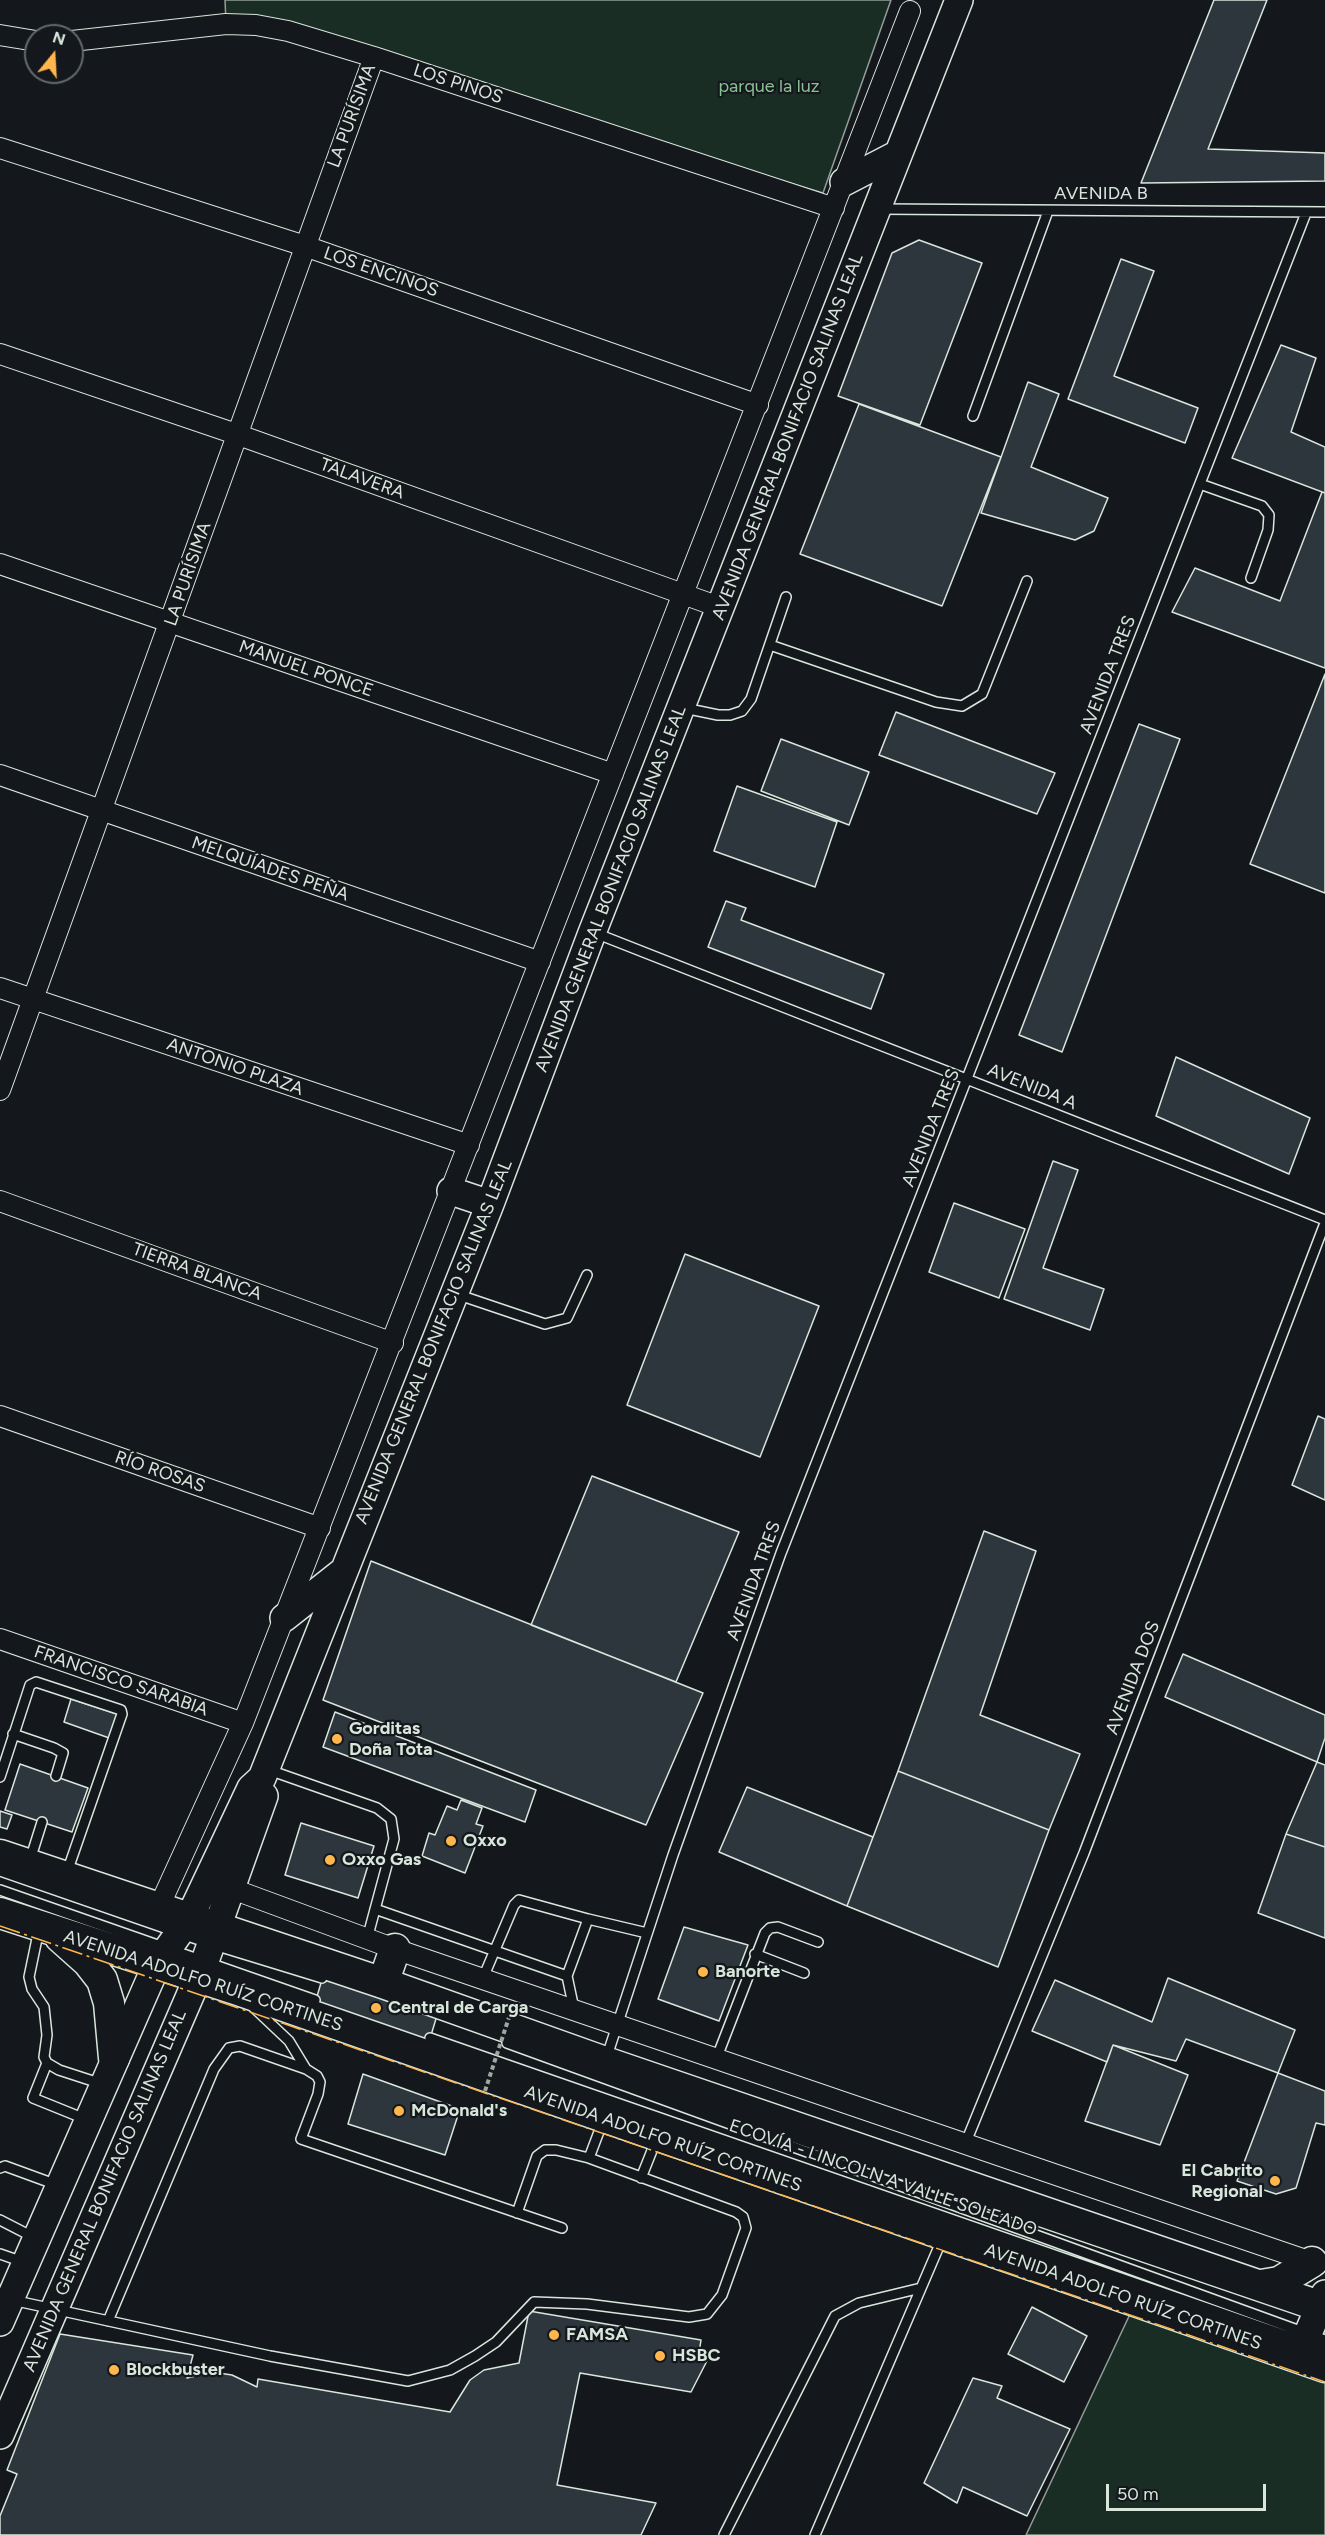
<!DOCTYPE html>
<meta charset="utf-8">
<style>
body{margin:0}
#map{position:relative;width:1325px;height:2535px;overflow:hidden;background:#14181c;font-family:Figtree,sans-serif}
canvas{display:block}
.north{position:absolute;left:24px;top:24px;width:60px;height:60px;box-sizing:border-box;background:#14181c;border:2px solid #626a69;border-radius:50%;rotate:18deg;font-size:16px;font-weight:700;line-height:24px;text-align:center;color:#d8e6dc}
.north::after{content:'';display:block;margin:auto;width:21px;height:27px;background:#ffb74d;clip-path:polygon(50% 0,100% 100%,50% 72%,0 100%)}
.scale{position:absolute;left:1106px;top:2484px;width:160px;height:27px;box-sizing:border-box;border:3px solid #d8e6dc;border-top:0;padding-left:8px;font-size:18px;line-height:21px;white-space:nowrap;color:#d8e6dc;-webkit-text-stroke:4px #14181c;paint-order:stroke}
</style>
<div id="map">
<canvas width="1325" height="2535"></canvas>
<div class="north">N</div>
<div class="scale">50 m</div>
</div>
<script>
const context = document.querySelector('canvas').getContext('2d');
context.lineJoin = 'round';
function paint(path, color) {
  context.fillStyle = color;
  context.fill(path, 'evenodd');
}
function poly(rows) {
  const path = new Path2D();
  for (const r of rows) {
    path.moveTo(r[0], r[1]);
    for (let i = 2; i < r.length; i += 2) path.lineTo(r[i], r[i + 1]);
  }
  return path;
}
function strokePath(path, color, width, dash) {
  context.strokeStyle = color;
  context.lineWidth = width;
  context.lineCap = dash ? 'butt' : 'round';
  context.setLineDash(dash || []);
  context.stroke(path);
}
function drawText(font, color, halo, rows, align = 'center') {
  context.font = font + ' Figtree,sans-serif';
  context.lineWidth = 4.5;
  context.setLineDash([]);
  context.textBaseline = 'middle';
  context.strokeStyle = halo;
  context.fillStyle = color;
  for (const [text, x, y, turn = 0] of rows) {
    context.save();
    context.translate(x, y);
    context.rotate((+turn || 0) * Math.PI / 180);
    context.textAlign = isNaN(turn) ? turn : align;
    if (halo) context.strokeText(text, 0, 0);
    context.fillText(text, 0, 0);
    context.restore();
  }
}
const green = poly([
 [225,0,891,0,823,193,374,57,226,24,225,0],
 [1131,2312,1325,2379,1325,2535,1026,2535,1131,2312]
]);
paint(green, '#1a2d24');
strokePath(green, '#939e99', 1.5);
const building = poly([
 [1214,0,1267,0,1208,149,1325,153,1325,181,1141,183,1214,0],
 [919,240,982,263,920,425,838,396,892,253,919,240],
 [1121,259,1154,271,1114,376,1198,408,1185,443,1068,399,1121,259],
 [1281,345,1316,358,1291,432,1325,447,1325,493,1232,458,1281,345],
 [1028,382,1059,394,1031,467,1108,498,1094,531,1075,540,981,513,1028,382],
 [859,404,1001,457,942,606,800,554,859,404],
 [1322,492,1325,493,1325,668,1172,612,1195,568,1280,601,1322,492],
 [1325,674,1325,893,1250,864,1325,674],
 [896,712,1055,773,1037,814,879,755,896,712],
 [1139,724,1180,739,1062,1052,1019,1035,1139,724],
 [781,739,869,772,849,825,761,791,781,739],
 [737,786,837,822,815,887,714,851,737,786],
 [726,901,746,908,741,920,884,974,871,1009,708,947,726,901],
 [1176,1057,1310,1118,1289,1174,1156,1116,1176,1057],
 [1053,1161,1078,1170,1043,1268,1104,1289,1090,1330,1004,1299,1053,1161],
 [954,1203,1025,1229,999,1298,929,1272,954,1203],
 [685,1254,819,1306,760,1457,627,1405,685,1254],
 [1318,1416,1325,1419,1325,1500,1292,1485,1318,1416],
 [592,1476,739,1532,676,1682,531,1625,592,1476],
 [984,1531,1036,1551,980,1715,1080,1754,1049,1830,898,1771,984,1531],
 [371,1561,703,1693,646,1825,323,1700,371,1561],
 [1183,1654,1325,1715,1325,1738,1317,1762,1165,1697,1183,1654],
 [71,1699,120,1715,112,1739,64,1722,71,1699],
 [335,1712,536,1790,525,1822,323,1747,335,1712],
 [1317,1762,1325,1765,1325,1847,1286,1834,1317,1762],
 [20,1764,88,1788,72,1832,5,1810,20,1764],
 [898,1771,1049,1830,998,1967,847,1906,898,1771],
 [747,1787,873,1837,847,1906,719,1852,747,1787],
 [461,1800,482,1808,476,1824,483,1826,465,1873,422,1856,429,1833,435,1835,447,1806,457,1810,461,1800],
 [0,1811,12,1815,7,1829,0,1827,0,1811],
 [301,1823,374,1846,358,1898,285,1875,301,1823],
 [1286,1834,1325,1847,1325,1938,1258,1913,1286,1834],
 [684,1927,748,1945,719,2021,658,1999,684,1927],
 [324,1973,438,2012,429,2042,315,2003,324,1973],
 [1168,1978,1295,2030,1278,2073,1186,2039,1176,2061,1113,2045,1107,2062,1032,2031,1055,1980,1152,2022,1168,1978],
 [1113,2045,1188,2075,1160,2145,1085,2121,1113,2045],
 [1278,2073,1325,2091,1325,2125,1316,2123,1296,2188,1276,2194,1237,2181,1278,2073],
 [363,2074,460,2109,445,2155,348,2124,363,2074],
 [1032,2307,1087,2336,1064,2382,1008,2354,1032,2307],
 [529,2311,701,2340,699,2353,710,2355,691,2392,580,2373,557,2485,656,2503,641,2535,0,2535,0,2516,17,2474,7,2470,60,2334,193,2355,187,2378,212,2372,232,2375,257,2387,258,2379,450,2412,470,2380,484,2370,519,2363,529,2311],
 [973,2378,1002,2386,997,2398,1070,2429,1027,2516,963,2487,957,2503,924,2483,973,2378]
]);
paint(building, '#2c363c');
strokePath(building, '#d8e6dc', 1.5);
const lane = poly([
 [879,209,1325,212],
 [973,416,1048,211],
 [1200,484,1262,506,1269,515,1268,530,1251,578],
 [770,645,936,702,962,706,982,694,1027,581],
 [684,708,718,715,730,715,742,711,751,699,786,597],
 [595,933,1325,1220],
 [456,1294,545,1324,567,1318,587,1275],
 [13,1734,54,1748,63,1753,56,1776],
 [269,1770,377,1808,391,1819,394,1839,367,1939],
 [0,1777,30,1685,36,1682,121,1710,122,1714,67,1872],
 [30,1860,42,1822],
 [0,1871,211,1944,322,1978],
 [0,1890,315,2000],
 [375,1909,567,1976,574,2009],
 [39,1929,29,1977,32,1989,44,2007,47,2035,44,2057,47,2063,59,2070,102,2084],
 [755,1954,804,1973],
 [567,1976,588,1919,647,1933],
 [483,1978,514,1905,519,1900,588,1919],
 [252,2006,289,2041,306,2069],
 [430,2038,1325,2349],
 [507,2043,1325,2340],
 [717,2057,765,1933,770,1928,778,1927,818,1942],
 [606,2059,673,1855,781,1553,1306,213],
 [47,2063,33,2098,85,2119],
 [966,2142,1084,1853,1325,1223],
 [589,2158,603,2121],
 [0,2168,5,2166,57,2185],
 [641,2178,657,2138],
 [0,2220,35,2238],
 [0,2254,23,2262],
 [12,2300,270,2356,408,2381,450,2370,475,2356,496,2342,534,2302,587,2304,689,2317,707,2314,722,2295,746,2228,743,2217,736,2212,589,2158,556,2150,545,2150,537,2156,517,2213],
 [108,2321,214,2069,229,2048,240,2046,306,2069,317,2076,320,2082,318,2094,301,2139,562,2228],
 [724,2535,835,2316,859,2303,921,2288],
 [815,2535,943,2237]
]);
const street = poly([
 [0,35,36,41],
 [72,41,226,24,256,25,288,31,374,57,834,208],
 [0,148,305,246,758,405],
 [0,354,236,434,722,608],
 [0,564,613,774],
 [0,775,540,962],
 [0,988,469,1145],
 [0,1090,374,57],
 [0,1201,393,1343],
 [0,1416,320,1528],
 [0,1639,243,1723],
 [219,1884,395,1949,1317,2264],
 [158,1909,243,1723,910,11]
]);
const secondary = poly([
 [844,182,898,154],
 [451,1191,490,1204],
 [284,1618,341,1573],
 [0,2322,157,1964,189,1919,251,1788,262,1778,490,1204,592,933,959,0],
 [1298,2357,1325,2294],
 [0,2435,205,1961,264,1796]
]);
const primary = poly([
 [0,1855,383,1983,605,2062,1325,2308],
 [0,1913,238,1990,1325,2367],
 [60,1937,88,1962,102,1980,109,2003,114,2058],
 [383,1983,395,1949],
 [1261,2285,1279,2282,1312,2262]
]);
strokePath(lane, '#d8e6dc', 12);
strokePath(street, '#d8e6dc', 22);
strokePath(secondary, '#d8e6dc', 30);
strokePath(primary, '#d8e6dc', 33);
strokePath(lane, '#14181c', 9);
strokePath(street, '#14181c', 20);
strokePath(secondary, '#14181c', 27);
strokePath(primary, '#14181c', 30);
strokePath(poly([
 [485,2091,512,2008]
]), '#9da8a2', 4, [4.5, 3]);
strokePath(poly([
 [0,1926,1325,2382]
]), '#ffb74d', 1.5, [21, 4.5, 3, 4.5]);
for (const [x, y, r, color] of [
 [337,1739,6,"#ffb74d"],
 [451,1841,6,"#ffb74d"],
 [330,1860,6,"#ffb74d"],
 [703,1972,6,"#ffb74d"],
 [376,2008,6,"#ffb74d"],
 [399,2111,6,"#ffb74d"],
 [1275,2181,6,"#ffb74d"],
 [554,2335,6,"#ffb74d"],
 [660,2356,6,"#ffb74d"],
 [114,2370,6,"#ffb74d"]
]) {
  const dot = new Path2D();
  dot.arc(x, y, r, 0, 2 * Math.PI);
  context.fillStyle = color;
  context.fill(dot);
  strokePath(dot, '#14181c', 2);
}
drawText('18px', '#d8e6dc', '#14181c', [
 ["LOS PINOS",458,84,18],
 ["LA PURÍSIMA",352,116,-70],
 ["AVENIDA B",1101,194],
 ["LOS ENCINOS",381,272,19],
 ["AVENIDA GENERAL BONIFACIO SALINAS LEAL",788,437,-69],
 ["TALAVERA",362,479,20],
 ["LA PURÍSIMA",188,574,-71],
 ["MANUEL PONCE",306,669,19],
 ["AVENIDA TRES",1108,675,-69],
 ["MELQUÍADES PEÑA",270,869,19],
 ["AVENIDA GENERAL BONIFACIO SALINAS LEAL",611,889,-69],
 ["ANTONIO PLAZA",235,1067,19],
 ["AVENIDA A",1032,1087,22],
 ["AVENIDA TRES",931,1128,-68],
 ["TIERRA BLANCA",197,1272,20],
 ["AVENIDA GENERAL BONIFACIO SALINAS LEAL",434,1342,-68],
 ["RÍO ROSAS",160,1472,19],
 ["AVENIDA TRES",754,1581,-70],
 ["AVENIDA DOS",1133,1678,-69],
 ["FRANCISCO SARABIA",121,1681,19],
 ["AVENIDA ADOLFO RUÍZ CORTINES",203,1981,18],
 ["AVENIDA ADOLFO RUÍZ CORTINES",663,2139,19],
 ["ECOVÍA - LINCOLN A VALLE SOLEADO",883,2178,19],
 ["AVENIDA GENERAL BONIFACIO SALINAS LEAL",105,2191,-67],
 ["AVENIDA ADOLFO RUÍZ CORTINES",1123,2297,19]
]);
drawText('18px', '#8ac095', '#14181c', [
 ["parque la luz",769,87]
]);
drawText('bold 18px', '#d8e6dc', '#14181c', [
 ["Gorditas",349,1729],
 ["Doña Tota",349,1750],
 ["Oxxo",463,1841],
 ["Oxxo Gas",342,1860],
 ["Banorte",715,1972],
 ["Central de Carga",388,2008],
 ["McDonald's",411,2111],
 ["El Cabrito",1263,2171,"right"],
 ["Regional",1263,2192,"right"],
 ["FAMSA",566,2335],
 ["HSBC",672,2356],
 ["Blockbuster",126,2370]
], 'left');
</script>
